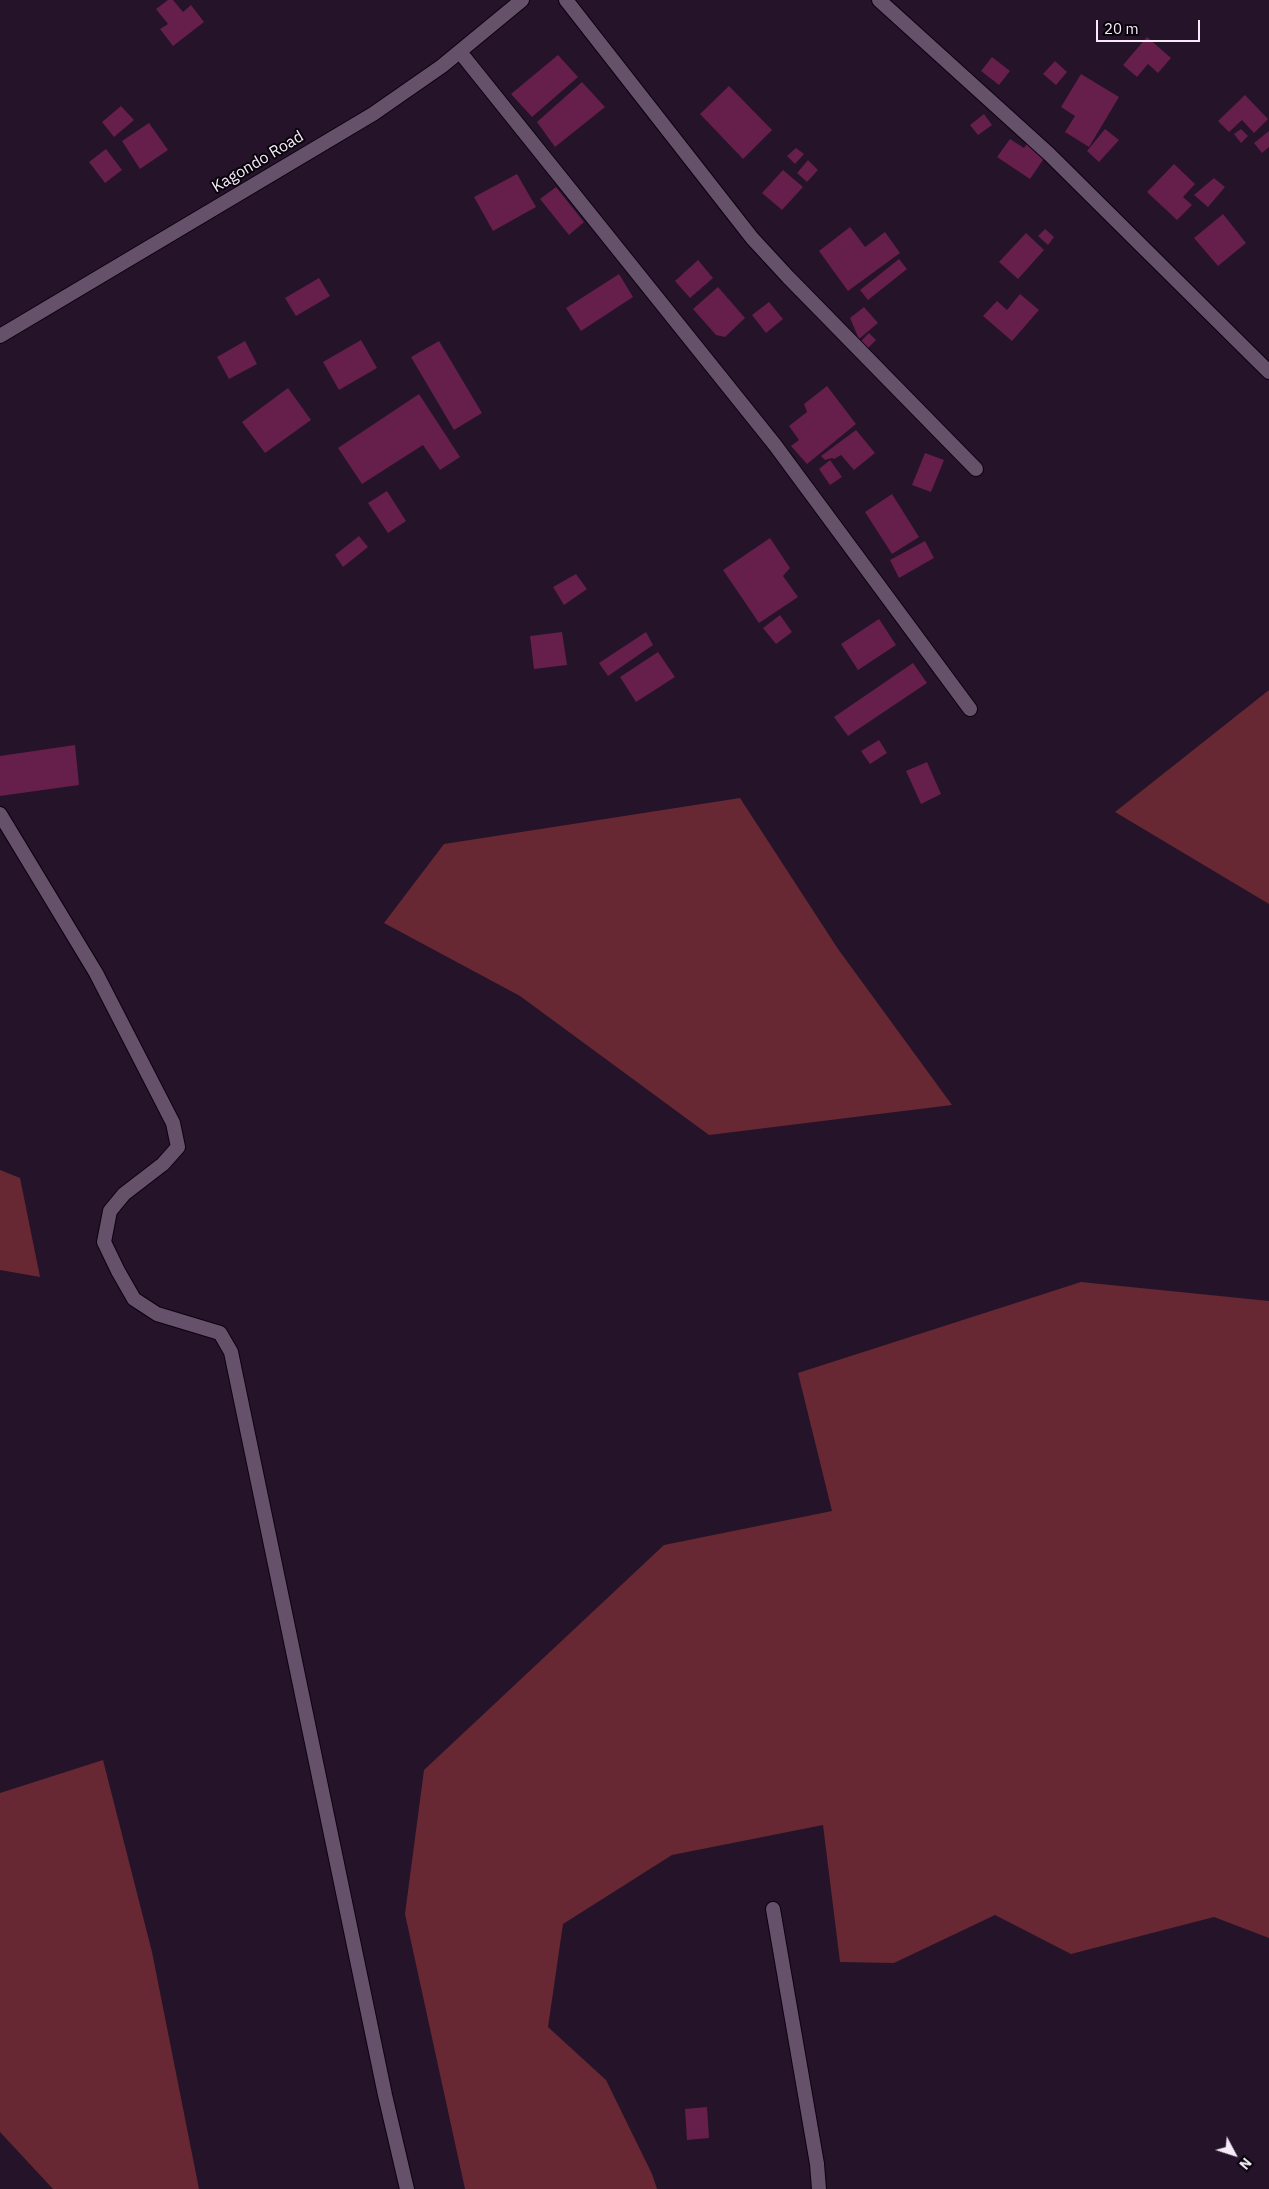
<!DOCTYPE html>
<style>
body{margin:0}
#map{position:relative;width:1269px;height:2189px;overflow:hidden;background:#241329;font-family:"IBM Plex Sans",sans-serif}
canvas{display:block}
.north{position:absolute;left:1209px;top:2129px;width:50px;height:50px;-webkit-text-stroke:4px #09040b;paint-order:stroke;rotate:130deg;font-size:14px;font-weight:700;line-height:20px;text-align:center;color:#f7ebfa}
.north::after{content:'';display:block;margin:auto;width:18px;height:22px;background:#f7ebfa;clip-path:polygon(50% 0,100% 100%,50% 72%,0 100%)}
.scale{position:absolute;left:1096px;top:20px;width:104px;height:22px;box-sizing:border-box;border:2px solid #f7ebfa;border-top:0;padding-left:6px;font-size:15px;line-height:18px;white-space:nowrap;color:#f7ebfa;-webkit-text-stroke:4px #09040b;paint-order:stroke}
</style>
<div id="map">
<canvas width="1269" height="2189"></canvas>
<div class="north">N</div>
<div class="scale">20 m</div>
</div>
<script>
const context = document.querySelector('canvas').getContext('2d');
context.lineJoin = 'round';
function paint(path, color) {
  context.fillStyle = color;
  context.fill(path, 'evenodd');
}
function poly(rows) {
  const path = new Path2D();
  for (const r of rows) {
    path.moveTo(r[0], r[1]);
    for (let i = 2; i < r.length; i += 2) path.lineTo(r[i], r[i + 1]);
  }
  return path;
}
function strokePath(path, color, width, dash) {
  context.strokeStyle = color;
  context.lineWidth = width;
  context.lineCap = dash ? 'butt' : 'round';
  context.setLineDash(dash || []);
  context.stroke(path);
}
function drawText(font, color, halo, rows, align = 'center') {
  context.font = font + ' "IBM Plex Sans",sans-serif';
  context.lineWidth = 4;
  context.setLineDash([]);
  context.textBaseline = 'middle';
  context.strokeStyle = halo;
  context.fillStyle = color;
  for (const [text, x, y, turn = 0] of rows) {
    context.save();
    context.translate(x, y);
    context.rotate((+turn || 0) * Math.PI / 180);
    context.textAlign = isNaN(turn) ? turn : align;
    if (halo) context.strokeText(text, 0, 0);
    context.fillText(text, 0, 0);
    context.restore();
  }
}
paint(poly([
 [1269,690,1269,904,1115,812],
 [740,798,838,949,952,1105,709,1135,520,996,384,923,444,844],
 [0,1170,20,1178,40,1277,0,1270],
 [1081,1282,1269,1301,1269,1938,1214,1917,1071,1954,995,1915,894,1963,840,1962,823,1825,672,1855,563,1924,548,2027,606,2080,652,2174,657,2189,465,2189,405,1914,424,1770,664,1545,832,1511,798,1373],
 [103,1760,152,1952,199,2189,53,2189,0,2132,0,1793]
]), '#672833');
paint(poly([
 [168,0,173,0,183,12,191,5,204,22,173,46,160,29,168,24,156,9],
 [1147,37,1171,58,1158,73,1148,64,1137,77,1123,65],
 [558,55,578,77,532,117,511,94],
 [992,57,1010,71,999,85,981,71],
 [1055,61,1067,72,1056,85,1043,74],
 [1081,74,1119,97,1089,147,1065,132,1075,116,1061,107],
 [582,82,605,107,555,147,537,122],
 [729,86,772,130,743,159,700,114],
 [1245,95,1268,119,1254,133,1242,120,1229,132,1218,121],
 [121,106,134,120,114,137,102,122],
 [984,114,992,125,978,135,970,125],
 [149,123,168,150,140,169,122,141],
 [1105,129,1119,140,1099,162,1087,151],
 [1241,129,1248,136,1241,143,1234,134],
 [1269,131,1269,147,1262,153,1254,143],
 [1010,139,1024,148,1028,142,1047,154,1030,179,997,157],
 [796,148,804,154,795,164,787,156],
 [106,149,122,170,105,183,89,162],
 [808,160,818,170,807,182,797,173],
 [1174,164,1195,184,1183,197,1192,205,1177,220,1147,192],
 [783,170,803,187,782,210,762,193],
 [517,174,536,207,493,231,474,197],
 [1214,178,1225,187,1208,207,1194,195],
 [556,187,584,222,569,235,540,199],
 [1223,214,1246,243,1218,266,1194,238],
 [850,227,865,247,885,232,900,253,848,291,819,251],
 [1045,229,1054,237,1048,245,1038,236],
 [1026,233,1044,250,1018,279,999,262],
 [899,259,907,269,868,300,860,290],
 [698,260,713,278,690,298,675,281],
 [619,274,633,297,581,331,566,308],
 [319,278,330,296,296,316,285,298],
 [718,287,745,318,725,337,716,335,693,309],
 [1020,294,1039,310,1012,341,983,316,997,301,1007,310],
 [769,302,783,319,766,333,752,315],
 [864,307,878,323,859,339,850,318],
 [869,333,876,340,868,348,861,341],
 [361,340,377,368,339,390,323,362],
 [245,341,257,364,229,379,217,357],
 [439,341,482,413,454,430,411,357],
 [827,386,856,424,807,464,791,446,799,440,789,426,807,412,804,404],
 [288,388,311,420,265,453,242,422],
 [419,394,460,457,440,470,423,445,362,484,338,448],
 [856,430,875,453,854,470,841,455,834,459,832,458,825,460,821,456],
 [925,453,944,460,931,492,912,485],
 [830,460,842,477,830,485,819,469],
 [387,491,406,521,388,533,368,503],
 [892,494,919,537,892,554,865,512],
 [359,536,368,547,343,567,335,555],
 [770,538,790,568,783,576,798,597,759,623,723,570],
 [925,541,934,558,899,578,890,560],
 [576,574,587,589,564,605,553,587],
 [780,615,792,632,776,644,763,628],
 [879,619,896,645,858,670,841,644],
 [562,632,567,665,534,669,530,636],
 [646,632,653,645,608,676,599,663],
 [658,652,675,677,636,702,620,677],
 [913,663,927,683,848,736,834,717],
 [879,740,887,753,870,764,861,751],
 [75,745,79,785,0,796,0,756],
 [927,762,941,794,921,804,906,771],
 [707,2107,709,2138,687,2140,685,2109]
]), '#651f4a');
const minor = poly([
 [566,0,752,238,788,277,976,469],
 [879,0,1049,154,1269,372],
 [460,52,775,445,970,709],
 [0,336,373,114,442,66,522,0],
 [0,814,96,973,173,1123,178,1147,163,1164,124,1194,110,1211,104,1242,118,1271,134,1299,157,1314,220,1333,231,1352,385,2095,407,2189],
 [773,1909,817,2164,819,2189]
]);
strokePath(minor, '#0d0111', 16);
strokePath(minor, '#66516b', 14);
drawText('16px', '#f7ebfa', '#09040b', [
 ["Kagondo Road",258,162,-31]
]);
</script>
